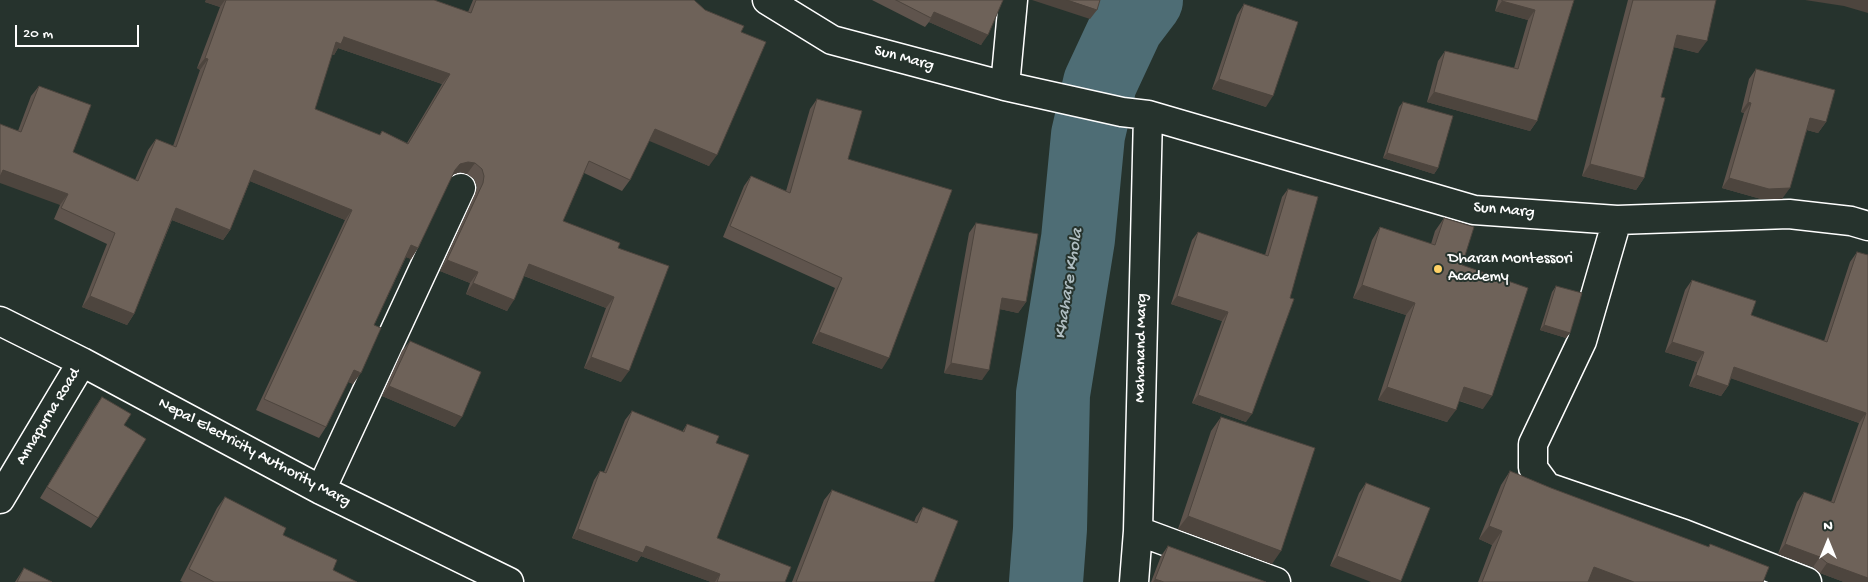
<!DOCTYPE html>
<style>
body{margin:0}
#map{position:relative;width:1868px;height:582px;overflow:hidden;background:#26332d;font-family:"Gochi Hand",sans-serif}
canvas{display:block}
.north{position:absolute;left:1803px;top:517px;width:50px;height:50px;-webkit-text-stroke:4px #26332d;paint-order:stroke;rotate:0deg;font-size:14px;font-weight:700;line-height:20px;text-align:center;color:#fff}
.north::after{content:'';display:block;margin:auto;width:18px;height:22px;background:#fff;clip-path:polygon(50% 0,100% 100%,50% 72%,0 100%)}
.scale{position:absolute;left:15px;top:25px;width:124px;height:22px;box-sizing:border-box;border:2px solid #fff;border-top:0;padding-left:6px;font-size:15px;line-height:18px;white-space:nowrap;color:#fff;-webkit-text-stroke:4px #26332d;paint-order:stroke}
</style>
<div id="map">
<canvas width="1868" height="582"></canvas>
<div class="north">N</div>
<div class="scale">20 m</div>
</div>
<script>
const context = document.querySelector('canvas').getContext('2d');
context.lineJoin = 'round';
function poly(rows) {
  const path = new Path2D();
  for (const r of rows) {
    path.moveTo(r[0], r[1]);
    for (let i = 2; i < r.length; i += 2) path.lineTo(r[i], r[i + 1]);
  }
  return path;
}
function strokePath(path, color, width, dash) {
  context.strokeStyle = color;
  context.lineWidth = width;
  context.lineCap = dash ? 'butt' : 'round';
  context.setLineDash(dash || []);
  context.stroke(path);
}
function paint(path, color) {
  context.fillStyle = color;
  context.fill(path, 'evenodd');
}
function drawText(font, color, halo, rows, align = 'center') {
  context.font = font + ' "Gochi Hand",sans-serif';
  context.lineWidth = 4;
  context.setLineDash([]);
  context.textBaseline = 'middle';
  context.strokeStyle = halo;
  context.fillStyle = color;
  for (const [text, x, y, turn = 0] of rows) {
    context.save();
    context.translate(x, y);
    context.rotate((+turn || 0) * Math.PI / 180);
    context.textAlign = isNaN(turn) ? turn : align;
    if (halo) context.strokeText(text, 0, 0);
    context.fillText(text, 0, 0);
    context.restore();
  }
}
strokePath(poly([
 [1046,582,1050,529,1053,394,1078,239,1088,135,1100,83,1127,25,1146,0]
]), '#4e6d75', 74);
const minor = poly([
 [767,0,832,40,1005,86,1122,112,1148,115,1474,210,1617,220,1789,214,1851,221,1868,226],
 [1005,86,1013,0],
 [1617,220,1582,341,1533,444,1533,468,1547,487,1684,534,1807,582],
 [0,321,82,362,321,490,509,582],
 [321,490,461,188],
 [0,499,82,362],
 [1138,531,1276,582],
 [1134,582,1138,531,1148,115]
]);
strokePath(minor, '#fff', 31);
strokePath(minor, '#26332d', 28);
paint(poly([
 [206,0,434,0,468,12,473,0,694,0,705,10,741,32,709,166,649,140,630,180,622,191,584,173,563,221,618,248,621,382,584,368,606,308,524,276,507,311,466,294,470,283,440,271,475,194,477,187,474,179,467,174,460,172,452,175,418,248,411,259,406,257,374,325,353,384,348,382,326,427,319,438,256,410,345,220,250,181,230,230,223,240,172,220,134,314,127,325,82,307,107,244,54,219,60,205,18,131,31,96,39,86,73,152,135,180,148,150,156,139,173,146,200,70,197,68,220,7,205,2],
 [338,48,442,84,407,143,382,131,380,135,315,109,332,54,334,55],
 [872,0,1003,0,981,45,929,22,925,27],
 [1498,0,1574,0,1537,121,1530,131,1427,102,1438,61,1445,51,1514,68,1528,20,1495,11],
 [1628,0,1716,0,1698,53,1674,47,1661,97,1644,178,1636,190,1582,176],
 [1244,4,1266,107,1212,89,1237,15],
 [1756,69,1826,122,1818,133,1807,130,1782,199,1761,199,1722,188,1744,113,1741,112,1749,79],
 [817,99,848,159,882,369,812,343,835,288,723,237,744,186,751,176,786,191,810,109],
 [1403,102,1438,168,1434,174,1383,158,1399,107],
 [1288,189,1246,422,1192,403,1222,321,1171,304,1192,240,1198,232,1265,255,1282,197],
 [1444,218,1462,265,1483,409,1459,401,1447,422,1378,400,1406,315,1353,298,1372,240,1380,227,1431,244,1435,231],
 [976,223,1026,302,1018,313,1000,309,982,380,944,373,969,233],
 [1857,252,1868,255,1868,582,1844,582,1820,573,1813,567,1778,554,1797,502,1804,492,1831,502,1859,423,1731,378,1728,386,1721,396,1689,386,1697,362,1665,352,1685,290,1692,280,1751,315,1824,341,1850,262],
 [1556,286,1570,333,1566,338,1540,330,1552,292],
 [410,341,455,427,382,396,402,351],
 [102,397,124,425,98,518,91,528,40,498,95,407],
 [632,411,682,432,687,424,716,443,717,538,785,582,711,582,641,556,637,562,572,538,594,480,600,471,604,472,625,420],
 [1221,417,1272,564,1178,529,1211,431],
 [1510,471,1551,488,1708,547,1710,544,1769,567,1588,582,1478,582,1492,545,1479,539,1501,485],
 [1366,483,1430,508,1330,566,1359,493],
 [832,490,914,522,916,517,923,507,934,582,792,582,824,500],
 [225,497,283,535,333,570,357,582,183,582,180,581,217,508],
 [1168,546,1266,582,1151,582,1161,556],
 [24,568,52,582,15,582]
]), '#5f544d');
paint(poly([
 [206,0,225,0,220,7,205,2],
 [1032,0,1067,0,1097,10,1090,19],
 [1805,0,1868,0,1868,13,1844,6],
 [1502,1,1535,10,1528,20,1495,11],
 [934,12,988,35,981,45,929,22],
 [1677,35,1707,41,1698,53,1669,46],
 [344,37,450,74,442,84,338,48,334,55,329,53,336,42],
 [205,58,208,59,200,70,197,68],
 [1219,79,1273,96,1266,107,1212,89],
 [1434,92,1537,121,1530,131,1427,102],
 [1748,102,1751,103,1744,113,1741,112],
 [1810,118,1826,122,1818,133,1803,129],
 [655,129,717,155,709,166,647,140],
 [1387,153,1438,168,1434,174,1383,158],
 [468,162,475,163,467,174,460,172,452,175,455,170,460,164],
 [1590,164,1644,178,1636,190,1582,176],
 [3,170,68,194,60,205,0,183,0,174],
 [254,170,352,210,345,220,247,180],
 [1729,178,1790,188,1782,199,1761,199,1722,188],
 [176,208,230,230,223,240,169,219],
 [411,245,418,248,411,259,403,256],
 [447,260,478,272,470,283,440,271],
 [529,264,614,297,606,308,522,275],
 [473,283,514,300,507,311,466,294],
 [1362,285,1415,303,1406,315,1353,298],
 [90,296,134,314,127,325,82,307],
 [1177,296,1228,312,1222,321,1171,304],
 [1002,298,1026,302,1018,313,995,308],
 [1544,325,1570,333,1566,338,1540,330],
 [819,332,889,358,882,369,812,343],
 [1672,342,1704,352,1697,362,1665,352],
 [591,357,629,371,621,382,584,368],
 [951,363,989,370,982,380,944,373],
 [1734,367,1866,413,1859,423,1727,377],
 [354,370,361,373,353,384,347,381],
 [1696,375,1728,386,1721,396,1689,386],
 [389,386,462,417,455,427,382,396],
 [1387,387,1456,410,1447,422,1378,400],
 [1464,387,1492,396,1483,409,1455,399],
 [1198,395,1252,414,1246,422,1192,403],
 [1188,516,1281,551,1272,564,1178,529],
 [1489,526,1502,531,1492,545,1479,539],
 [578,529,646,546,720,574,715,582,711,582,641,556,637,562,572,538],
 [1785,544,1820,557,1813,567,1778,554],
 [1337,556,1401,581,1401,582,1371,582,1330,566],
 [1827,563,1868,578,1868,582,1844,582,1820,573],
 [1594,567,1634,582,1590,582,1585,580],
 [1155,579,1164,582,1153,582]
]), '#4d453e');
const building = poly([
 [226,0,434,0,471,13,476,0,694,0,705,10,744,26,741,32,766,42,717,155,655,129,630,180,589,161,563,221,620,243,618,248,669,266,629,371,591,357,614,297,529,264,514,300,473,283,478,272,447,260,483,183,484,176,482,169,475,163,468,162,460,164,455,170,418,248,411,245,374,325,381,328,361,373,354,370,326,427,264,399,352,210,254,170,230,230,176,208,134,314,90,296,115,233,61,208,68,194,3,170,0,177,0,124,21,132,39,86,91,105,73,152,138,181,156,139,176,147,208,59,205,58,226,0],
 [344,37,450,74,408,144,382,131,380,135,315,109,336,42,341,44,344,37],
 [896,0,1003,0,988,35,934,12,931,18,896,0],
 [1067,0,1100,0,1097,10,1067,0],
 [1502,0,1574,0,1537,121,1434,92,1445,51,1518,69,1535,10,1502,1,1502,0],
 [1633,0,1716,0,1707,41,1677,35,1661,97,1665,98,1644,178,1590,164,1633,0],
 [1244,4,1298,22,1273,96,1219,79,1244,4],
 [1756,69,1835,90,1826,122,1810,118,1790,188,1769,189,1729,178,1751,103,1748,102,1756,69],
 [817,99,862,111,848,159,952,190,889,358,819,332,842,278,730,226,751,176,790,193,817,99],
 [1403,102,1453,116,1438,168,1387,153,1403,102],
 [1288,189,1318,197,1290,298,1294,299,1252,414,1198,395,1228,312,1177,296,1198,232,1268,256,1288,189],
 [1444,218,1474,227,1462,265,1528,288,1492,396,1464,387,1456,410,1387,387,1415,303,1362,285,1380,227,1435,245,1444,218],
 [976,223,1038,234,1026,302,1002,298,989,370,951,363,976,223],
 [1857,252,1868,255,1868,578,1827,563,1820,557,1785,544,1804,492,1834,503,1866,413,1734,367,1728,386,1696,375,1704,352,1672,342,1692,280,1756,301,1751,315,1827,342,1857,252],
 [1556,286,1582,293,1570,333,1544,325,1556,286],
 [410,341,481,372,462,417,389,386,410,341],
 [102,397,131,414,124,425,146,439,98,518,47,487,102,397],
 [632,411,684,432,687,424,719,436,716,443,749,455,717,538,791,567,785,582,717,582,720,574,646,546,643,553,578,529,600,471,606,473,632,411],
 [1221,417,1315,448,1281,551,1188,516,1221,417],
 [1510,471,1551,488,1709,547,1710,544,1769,567,1763,582,1634,582,1594,567,1588,582,1482,582,1502,531,1489,526,1510,471],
 [1366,483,1430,508,1401,581,1337,556,1366,483],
 [832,490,917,523,923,507,958,521,934,582,796,582,832,490],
 [225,497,286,528,283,535,337,560,333,570,357,582,214,582,189,569,225,497],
 [1168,546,1266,582,1164,582,1155,579,1168,546],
 [24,568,52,582,17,582,24,568]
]);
paint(building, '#6e6259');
strokePath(building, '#4d453e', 1);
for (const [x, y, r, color] of [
 [1438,269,5,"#ffd166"]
]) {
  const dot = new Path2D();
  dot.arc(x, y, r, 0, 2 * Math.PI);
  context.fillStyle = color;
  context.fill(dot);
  strokePath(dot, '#26332d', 2);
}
drawText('16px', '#fff', '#26332d', [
 ["Sun Marg",904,59,15],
 ["Sun Marg",1504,211,5],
 ["Mahanand Marg",1142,348,-89],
 ["Annapurna Road",49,417,-59],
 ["Nepal Electricity Authority Marg",254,453,28]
]);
drawText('16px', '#fff', '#26332d', [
 ["Dharan Montessori",1448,260],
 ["Academy",1448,278]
], 'left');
drawText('italic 18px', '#afbdc1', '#26332d', [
 ["Khahare Khola",1070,284,-81]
]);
</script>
